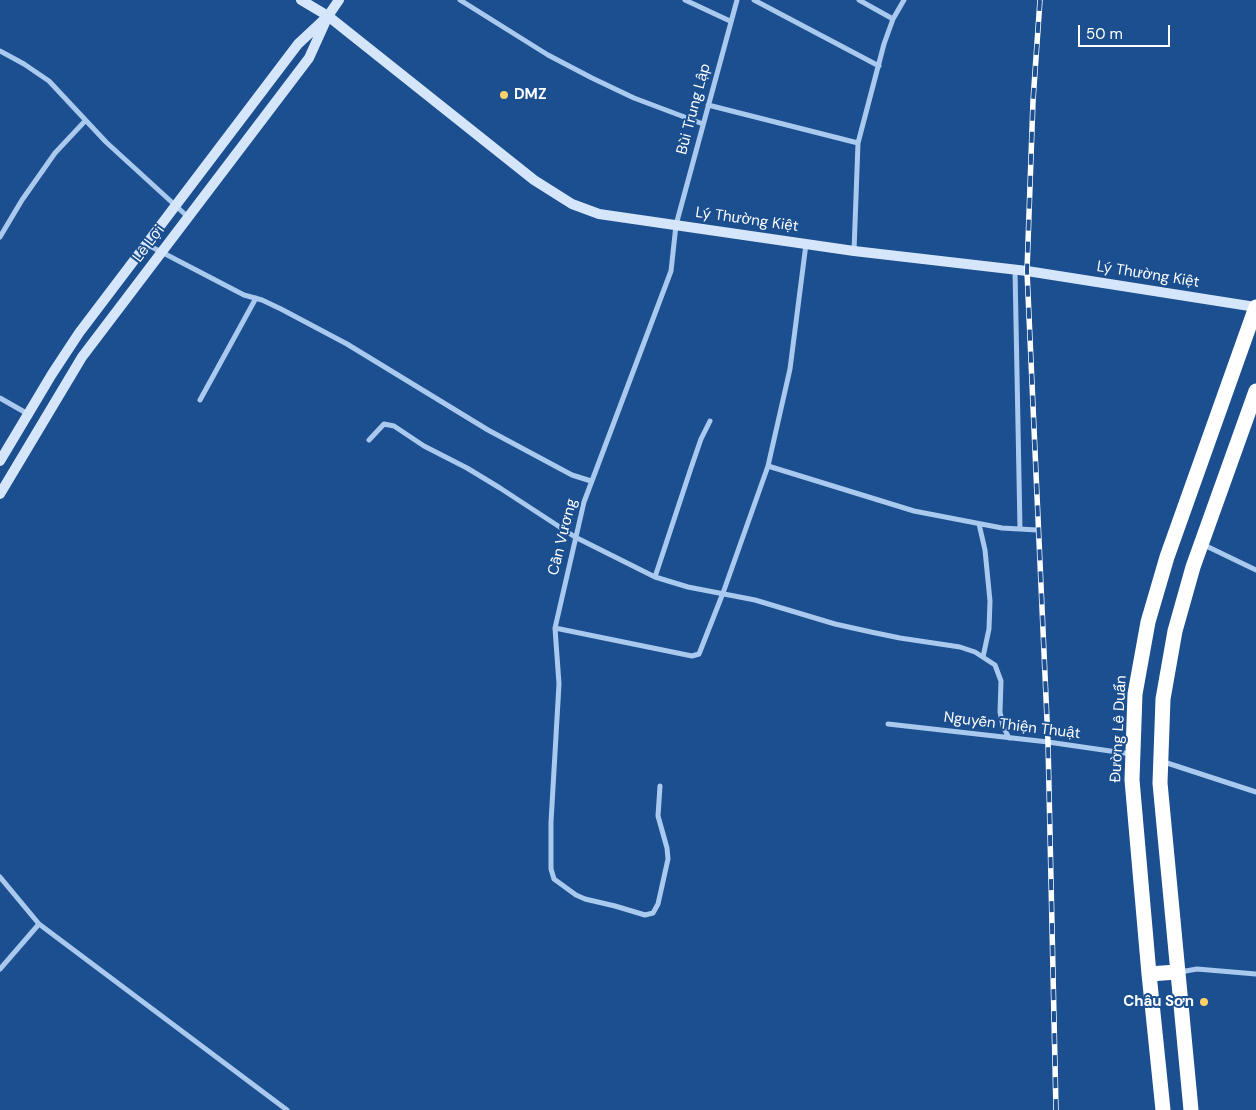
<!DOCTYPE html>
<meta charset="utf-8">
<style>
body{margin:0}
#map{position:relative;width:1256px;height:1110px;overflow:hidden;background:#1b4f8f;font-family:"DM Sans",sans-serif}
canvas{display:block}
.scale{position:absolute;left:1078px;top:25px;width:92px;height:22px;box-sizing:border-box;border:2px solid #fff;border-top:0;padding-left:6px;font-size:15px;line-height:18px;white-space:nowrap;color:#fff;-webkit-text-stroke:4px #1b4f8f;paint-order:stroke}
</style>
<div id="map">
<canvas width="1256" height="1110"></canvas>
<div class="scale">50 m</div>
</div>
<script>
const context = document.querySelector('canvas').getContext('2d');
context.lineJoin = 'round';
function poly(rows) {
  const path = new Path2D();
  for (const r of rows) {
    path.moveTo(r[0], r[1]);
    for (let i = 2; i < r.length; i += 2) path.lineTo(r[i], r[i + 1]);
  }
  return path;
}
function strokePath(path, color, width, dash) {
  context.strokeStyle = color;
  context.lineWidth = width;
  context.lineCap = dash ? 'butt' : 'round';
  context.setLineDash(dash || []);
  context.stroke(path);
}
function drawText(font, color, halo, rows, align = 'center') {
  context.font = font + ' "DM Sans",sans-serif';
  context.lineWidth = 4;
  context.setLineDash([]);
  context.textBaseline = 'middle';
  context.strokeStyle = halo;
  context.fillStyle = color;
  for (const [text, x, y, turn = 0] of rows) {
    context.save();
    context.translate(x, y);
    context.rotate((+turn || 0) * Math.PI / 180);
    context.textAlign = isNaN(turn) ? turn : align;
    if (halo) context.strokeText(text, 0, 0);
    context.fillText(text, 0, 0);
    context.restore();
  }
}
strokePath(poly([
 [460,0,548,55,592,78,634,98,703,124],
 [685,0,730,21],
 [754,0,879,66],
 [859,0,893,19],
 [0,51,24,64,49,81,106,142,188,217],
 [708,105,858,143],
 [0,237,22,200,55,153,85,121],
 [146,244,244,295,262,300,281,309,347,344,488,430,572,475,591,481],
 [854,251,858,143,884,44,893,19,904,0],
 [1015,270,1020,529],
 [0,398,28,414],
 [200,400,256,298],
 [369,440,384,424,394,426,424,446,467,468,500,488,575,537,655,577,688,587,755,600,835,624,871,632,900,638,960,647,975,652,995,665,1001,681,1000,712,1003,726,1009,738],
 [768,466,914,511,1002,528,1037,530],
 [979,524,985,550,990,601,989,629,983,657],
 [1202,544,1256,570],
 [655,577,691,468,701,439,710,421],
 [555,628,692,656,699,654,723,593,768,466,790,369,806,244],
 [888,724,1048,742,1131,754],
 [1164,762,1256,792],
 [660,786,658,816,667,848,668,859,658,904,653,913,645,915,615,906,585,899,576,895,554,879,551,869,551,822,559,684,555,628,584,502,671,271,676,225,737,0],
 [0,877,39,924,287,1110],
 [0,969,39,924],
 [1180,972,1197,969,1256,974]
]), '#a9c9ee', 5);
strokePath(poly([
 [301,0,328,16,534,180,572,204,599,214,854,251,1027,271,1256,307],
 [0,461,52,374,79,333,298,44,328,16,339,0],
 [0,494,82,357,309,58,328,16]
]), '#d6e6fa', 10);
strokePath(poly([
 [1149,974,1177,972],
 [1163,1110,1149,974,1132,780,1135,694,1148,622,1167,557,1256,307],
 [1191,1110,1160,783,1163,699,1175,631,1193,567,1256,391]
]), '#fff', 15);
const rail = poly([
 [1040,0,1033,101,1027,271,1048,742,1056,1110]
]);
strokePath(rail, '#fff', 5.5);
strokePath(rail, '#1b4f8f', 4, [11]);
for (const [x, y, r, color] of [
 [504,95,5,"#ffd166"],
 [1204,1002,5,"#ffd166"]
]) {
  const dot = new Path2D();
  dot.arc(x, y, r, 0, 2 * Math.PI);
  context.fillStyle = color;
  context.fill(dot);
  strokePath(dot, '#1b4f8f', 2);
}
drawText('bold 15px', '#fff', '#1b4f8f', [
 ["DMZ",514,95],
 ["Châu Sơn",1194,1002,"right"]
], 'left');
drawText('15px', '#fff', '#1b4f8f', [
 ["Bùi Trung Lập",694,109,-75],
 ["Lý Thường Kiệt",747,220,8],
 ["Lê Lợi",149,244,-53],
 ["Lý Thường Kiệt",1148,275,9],
 ["Cần Vương",563,537,-76],
 ["Nguyễn Thiện Thuật",1012,726,7],
 ["Đường Lê Duẩn",1119,729,-87]
]);
</script>
